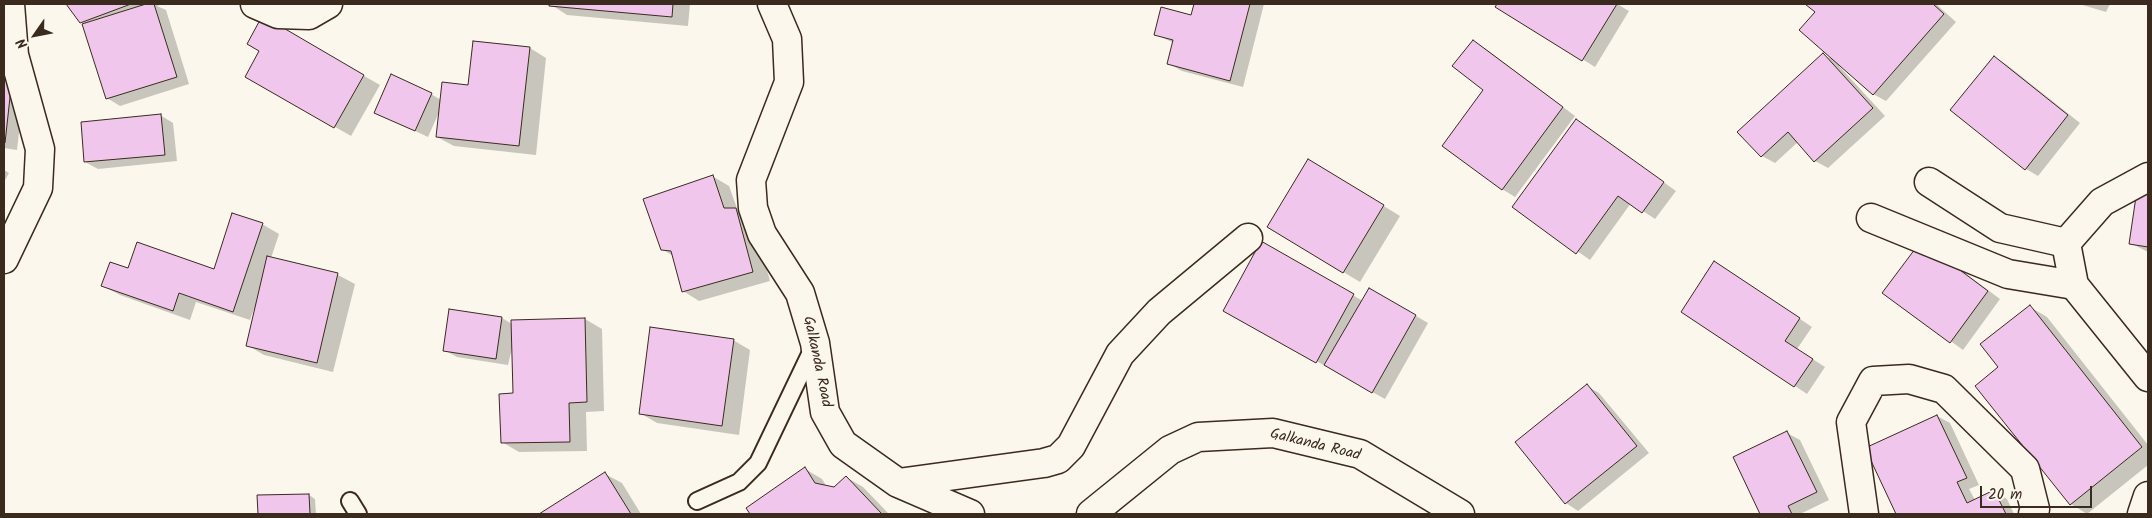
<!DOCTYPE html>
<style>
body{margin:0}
#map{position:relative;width:2152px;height:518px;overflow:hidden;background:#fbf7ec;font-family:Kalam,sans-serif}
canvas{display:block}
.frame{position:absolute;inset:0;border:5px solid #3b2a1e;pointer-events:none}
.north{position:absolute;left:10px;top:10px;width:50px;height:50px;-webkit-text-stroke:4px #fbf7ec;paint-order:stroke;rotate:237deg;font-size:14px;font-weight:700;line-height:20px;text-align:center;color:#3b2a1e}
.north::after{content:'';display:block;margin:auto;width:18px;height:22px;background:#3b2a1e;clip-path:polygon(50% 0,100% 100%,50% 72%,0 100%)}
.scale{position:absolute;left:1980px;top:486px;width:112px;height:22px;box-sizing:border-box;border:2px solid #3b2a1e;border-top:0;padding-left:6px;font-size:15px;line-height:18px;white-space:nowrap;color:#3b2a1e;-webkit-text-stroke:4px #fbf7ec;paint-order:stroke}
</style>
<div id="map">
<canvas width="2152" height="518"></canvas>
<div class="frame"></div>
<div class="north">N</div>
<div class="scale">20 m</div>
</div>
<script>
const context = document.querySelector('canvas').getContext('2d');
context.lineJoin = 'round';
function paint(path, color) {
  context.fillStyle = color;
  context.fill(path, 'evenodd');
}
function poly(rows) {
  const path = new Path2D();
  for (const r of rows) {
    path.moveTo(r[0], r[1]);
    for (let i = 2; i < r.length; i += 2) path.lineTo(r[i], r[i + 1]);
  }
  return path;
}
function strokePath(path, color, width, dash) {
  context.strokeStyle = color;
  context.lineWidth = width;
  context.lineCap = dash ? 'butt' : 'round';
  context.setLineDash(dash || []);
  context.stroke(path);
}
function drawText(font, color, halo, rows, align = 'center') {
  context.font = font + ' Kalam,sans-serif';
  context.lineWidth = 4;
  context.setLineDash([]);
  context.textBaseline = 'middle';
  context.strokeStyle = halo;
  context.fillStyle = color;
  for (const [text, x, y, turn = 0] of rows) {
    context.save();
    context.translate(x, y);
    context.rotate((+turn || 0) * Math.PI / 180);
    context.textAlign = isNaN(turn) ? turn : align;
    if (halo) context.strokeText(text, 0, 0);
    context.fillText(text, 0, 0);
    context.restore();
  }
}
paint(poly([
 [67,4,162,4,157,6,166,10,189,84,120,106,107,98,85,24,81,22],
 [550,4,690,4,688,26,567,15],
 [1195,4,1264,4,1243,87,1182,71,1169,64,1174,43,1155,34,1191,17],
 [1498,4,1617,4,1629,11,1595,67,1497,6],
 [1807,4,1936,4,1956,22,1886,101,1873,94,1840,64,1839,66,1885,116,1828,168,1815,161,1798,142,1775,163,1762,156,1823,55,1837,61,1816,12],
 [2079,4,2110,4,2106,12],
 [275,25,380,85,351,136,246,76],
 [1473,41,1486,49,1575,116,1515,197,1502,189,1485,90],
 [530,48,546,58,536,155,454,146,437,137,440,110,428,137,376,113,431,94,441,100,469,86],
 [1994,57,2007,65,2080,123,2038,176,2026,169],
 [4,79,12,80,24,88,17,150,4,148],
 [160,115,173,123,177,161,98,169,85,162],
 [1576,120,1676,191,1655,219,1631,203,1590,260,1514,207],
 [4,170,9,173,4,182],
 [1325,170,1400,216,1360,282,1268,227],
 [712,176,729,186,738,211,753,220,770,281,699,301,683,291,673,256,662,249],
 [2138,191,2148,193,2148,252,2130,243],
 [262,224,279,234,271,258,338,275,355,284,333,372,264,355,247,345,255,310,254,309,250,320,196,302,190,320,120,295,103,286,128,270,214,271],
 [1261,243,1363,301,1370,289,1428,323,1385,399,1224,310],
 [1934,250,2000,299,1963,350,1884,293],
 [1727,270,1812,327,1797,349,1825,367,1807,394,1683,311],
 [2030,307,2047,317,2148,445,2148,465,2087,514,2071,504,2000,367],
 [502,318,512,324,512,321,585,319,602,329,604,411,586,412,587,451,519,452,502,442,514,395,513,344,508,365,457,357,444,350],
 [733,340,750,350,739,435,657,423,640,413],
 [1587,386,1599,393,1649,453,1578,511,1566,503,1516,442],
 [1937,416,1950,423,1979,485,1969,489,1975,500,1994,491,2007,499,2014,514,1898,514,1867,449],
 [1787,433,1800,440,1829,500,1800,514,1762,514,1734,458],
 [805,469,822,479,827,487,834,489,846,477,863,487,889,514,752,514,748,508],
 [605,474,622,483,641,514,541,514],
 [309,495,315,499,316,514,259,514,259,496]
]), '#0003');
const building = poly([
 [66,4,131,4,80,23,66,4],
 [146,4,154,4,177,77,106,99,82,24,146,4],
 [549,4,673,4,672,17,549,6,549,4],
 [1194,4,1250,4,1230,81,1167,64,1173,40,1154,35,1161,7,1191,15,1194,4],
 [1497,4,1617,4,1582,61,1495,7,1497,4],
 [1805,4,1933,4,1944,14,1873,95,1799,30,1815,12,1805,4],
 [260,20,272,27,275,23,364,75,334,128,245,77,259,51,247,44,260,20],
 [1473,40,1563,107,1502,190,1442,146,1483,90,1452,66,1473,40],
 [473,41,530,47,519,146,436,137,442,82,468,85,473,41],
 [1823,53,1873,108,1814,162,1788,132,1761,157,1737,132,1823,53],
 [1994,56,2068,115,2025,170,1950,110,1994,56],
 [391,74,432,93,415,131,374,113,391,74],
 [4,78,12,79,5,143,4,143,4,78],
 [161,114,165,155,84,162,81,122,161,114],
 [1576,119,1664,182,1642,213,1618,196,1576,254,1512,207,1576,119],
 [1308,159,1384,205,1343,273,1267,227,1308,159],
 [713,175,724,208,736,208,753,272,682,292,671,251,661,250,643,199,713,175],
 [2137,190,2148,192,2148,247,2129,244,2137,190],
 [232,213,263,223,233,312,179,293,173,311,101,286,110,262,128,268,137,242,214,269,232,213],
 [1261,241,1354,294,1316,363,1223,311,1261,241],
 [1921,241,1988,291,1950,343,1882,293,1921,241],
 [267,256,338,273,317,363,246,346,267,256],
 [1714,261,1800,318,1785,341,1813,359,1794,387,1681,312,1714,261],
 [1369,288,1416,315,1372,393,1324,365,1369,288],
 [2030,305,2142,447,2070,505,1975,386,1998,367,1980,344,2030,305],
 [449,309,502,317,496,359,443,351,449,309],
 [585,318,587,402,569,403,570,442,501,443,499,394,513,393,511,320,585,318],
 [650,327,734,339,722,426,639,414,650,327],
 [1587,384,1637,446,1565,504,1515,442,1587,384],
 [1937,415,1967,478,1957,482,1967,503,1994,490,2006,514,1896,514,1865,448,1937,415],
 [1787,431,1817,492,1788,506,1792,514,1760,514,1733,457,1787,431],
 [805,467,815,483,834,487,846,476,882,514,750,514,746,508,805,467],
 [605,472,631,514,539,514,605,472],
 [309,494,310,514,258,514,257,495,309,494]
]);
paint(building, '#f0c6ec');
strokePath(building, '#3b2a1e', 1);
const lane = poly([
 [350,501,358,514],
 [697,501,739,482,758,463,814,346]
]);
const street = poly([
 [255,4,278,14,309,15,328,4],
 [772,4,787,39,789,82,751,180,753,208,762,234,800,293,815,343,825,412,843,444,898,483,970,514],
 [1929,182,2000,228,2066,243],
 [1871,218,2008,274,2074,285],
 [4,259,38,188,40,149,14,55,10,4],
 [898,483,1044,463,1058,459,1071,446,1120,354,1159,312,1248,238],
 [1091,514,1170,450,1198,437,1273,433,1360,454,1460,514],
 [1864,514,1851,422,1873,381,1909,379,1944,389,2025,469,2035,509,2033,514]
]);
const secondary = poly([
 [2148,177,2102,202,2066,243,2074,285,2148,377],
 [2142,514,2148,496]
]);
strokePath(lane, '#3b2a1e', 20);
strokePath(street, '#3b2a1e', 31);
strokePath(secondary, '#3b2a1e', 31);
strokePath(lane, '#fbf7ec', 16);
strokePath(street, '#fbf7ec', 28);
strokePath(secondary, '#fbf7ec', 28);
drawText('15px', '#3b2a1e', '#fbf7ec', [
 ["Galkanda Road",816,362,78],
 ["Galkanda Road",1315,446,14]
]);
</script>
